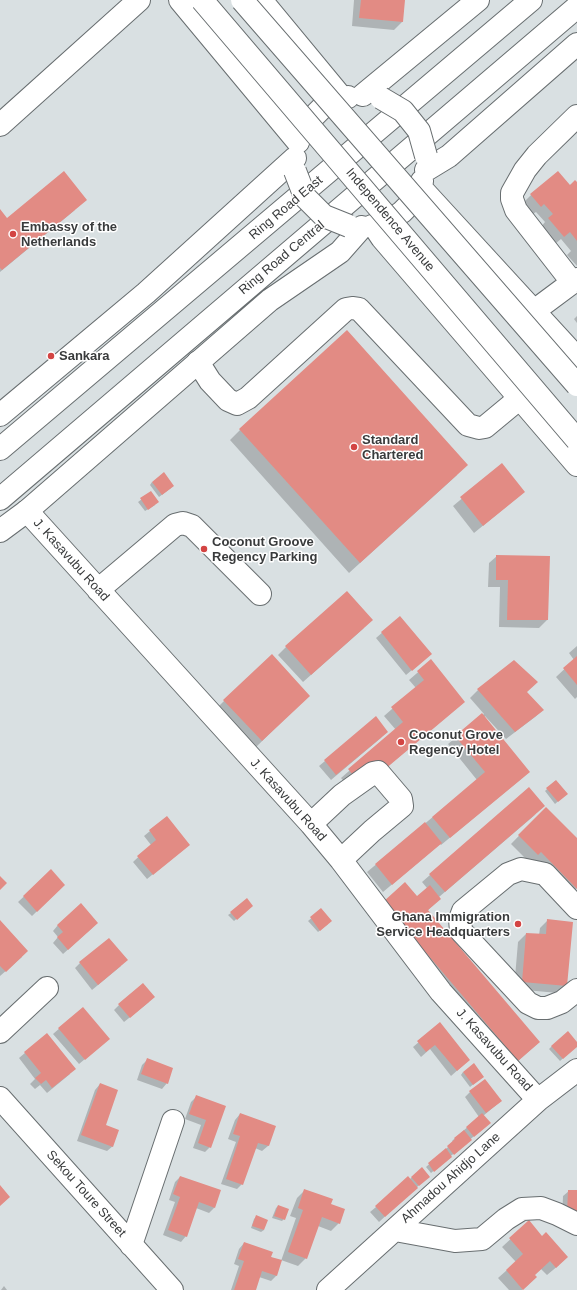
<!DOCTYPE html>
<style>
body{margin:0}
canvas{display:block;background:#d9e0e2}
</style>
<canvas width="577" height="1290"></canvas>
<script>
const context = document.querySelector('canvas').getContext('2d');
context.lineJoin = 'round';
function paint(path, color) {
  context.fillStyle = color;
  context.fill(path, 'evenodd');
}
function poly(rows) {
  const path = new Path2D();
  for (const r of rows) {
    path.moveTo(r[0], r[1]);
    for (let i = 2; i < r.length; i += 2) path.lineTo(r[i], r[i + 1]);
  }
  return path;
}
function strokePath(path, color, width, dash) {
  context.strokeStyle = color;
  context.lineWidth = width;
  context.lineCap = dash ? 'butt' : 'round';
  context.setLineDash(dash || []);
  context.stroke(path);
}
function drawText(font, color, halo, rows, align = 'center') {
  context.font = font + ' Helvetica,sans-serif';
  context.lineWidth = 3;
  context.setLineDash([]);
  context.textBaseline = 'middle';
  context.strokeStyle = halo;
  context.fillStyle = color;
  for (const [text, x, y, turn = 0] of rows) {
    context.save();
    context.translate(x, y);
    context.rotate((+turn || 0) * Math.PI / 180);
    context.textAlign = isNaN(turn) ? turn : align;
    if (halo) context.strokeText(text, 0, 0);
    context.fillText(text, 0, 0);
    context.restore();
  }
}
paint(poly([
 [354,0,404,0,402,22,394,30,352,26],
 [577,183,577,266,567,255,571,251,561,239,555,244,541,227,545,222,536,212,533,214,523,203,531,195],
 [75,210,0,272,0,211,7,219],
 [577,316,577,323,574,319],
 [240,430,457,475,349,573,230,440],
 [502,465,524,492,474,533,453,506],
 [152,482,171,488,159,497,150,485],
 [150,493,155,505,145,511,138,502],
 [497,556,549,557,547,620,539,628,499,627,500,587,488,587,489,563],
 [400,617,425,659,406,675,376,638],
 [364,628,303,682,278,655,286,647],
 [577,646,577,697,575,699,556,677,574,660,569,653],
 [431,661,464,702,375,777,349,787,341,778,396,730,384,716,416,688,409,680],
 [514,661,526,692,543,710,535,717,506,739,485,716,484,717,521,779,441,845,440,844,383,892,367,872,477,780,448,744,484,714,470,698,478,690],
 [224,701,301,703,254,749,216,709],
 [382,737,331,780,319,766,325,761],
 [555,781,564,796,555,804,545,791],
 [546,808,577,840,577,888,569,897,532,859,529,862,511,844],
 [536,814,439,897,440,899,427,911,539,1042,507,1071,383,902,417,898,427,888,422,882,430,875],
 [167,817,183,850,147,879,133,862,151,845,144,836],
 [51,871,64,885,32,916,18,902],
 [249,908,234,921,228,915,231,913],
 [321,910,328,924,318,932,308,921],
 [548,920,566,985,558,993,514,989,518,942,526,934,539,935,540,928],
 [0,922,22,957,0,976],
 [58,925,92,928,63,954,53,943,58,937,53,931],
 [80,963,121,966,92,990,75,968],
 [149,1002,124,1022,114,1010,119,1005],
 [83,1008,103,1044,79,1064,53,1034],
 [440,1024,469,1060,451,1076,430,1049,421,1057,413,1047],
 [47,1034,70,1074,47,1093,40,1085,35,1089,30,1084,35,1079,19,1058],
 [577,1043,577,1046,560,1061,549,1049,552,1046],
 [147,1060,167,1083,162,1089,137,1080,142,1065],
 [463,1072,480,1079,470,1087,461,1075],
 [100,1084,104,1125,113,1146,107,1151,77,1141,95,1090],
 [470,1092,501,1101,483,1116,487,1125,431,1173,426,1167,445,1150,453,1142,452,1141,455,1138,479,1117,465,1097],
 [196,1097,224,1107,210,1147,205,1152,193,1148,201,1125,185,1119,191,1102],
 [240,1114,274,1126,268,1146,262,1151,255,1148,242,1184,237,1189,221,1184,236,1142,228,1139,235,1120],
 [422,1169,429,1176,379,1222,370,1212],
 [180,1177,220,1191,214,1208,209,1213,196,1208,186,1236,181,1242,163,1235,175,1202,169,1200,175,1182],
 [305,1190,330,1205,339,1223,331,1231,318,1226,306,1258,298,1266,281,1260,276,1276,271,1281,259,1277,254,1290,231,1290,239,1266,234,1264,239,1249,244,1243,270,1257,281,1261,296,1218,290,1216,297,1198],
 [569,1191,577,1191,562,1219,563,1196],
 [278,1206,284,1219,282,1221,272,1218,276,1208],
 [256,1217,264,1230,261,1232,251,1228,254,1219],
 [529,1222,559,1265,547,1275,541,1269,534,1275,528,1285,522,1290,509,1290,498,1278,516,1262,502,1247],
 [4,1286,7,1290,1,1290]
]), '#0003');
paint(poly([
 [361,0,405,0,403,22,359,18],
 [64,171,87,200,2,270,0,268,0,209,7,218],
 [558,171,570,185,575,180,577,182,577,241,570,232,564,237,548,218,553,214,544,204,541,207,530,194],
 [347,330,468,465,360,563,239,429],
 [502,463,525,492,483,526,460,497],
 [164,472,174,486,162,495,152,482],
 [151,491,159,502,148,510,140,498],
 [496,555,550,556,548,620,507,620,508,580,496,580],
 [347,591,373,620,311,675,285,646],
 [400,616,432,654,412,671,381,632],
 [272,654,310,696,262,741,223,700],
 [577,656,577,685,563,668],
 [431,659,465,702,384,770,357,780,348,769,403,722,391,707,424,680,417,671],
 [514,660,538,682,527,692,544,710,515,732,477,689],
 [482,713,530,772,450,838,432,817,485,772,455,736],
 [376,716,388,732,336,775,324,760],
 [556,780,568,794,558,802,546,788],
 [529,787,545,806,445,892,429,874],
 [546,807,577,838,577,889,541,852,538,855,518,835],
 [167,816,190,845,153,875,137,856,156,840,149,830],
 [425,822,442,843,392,885,375,864],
 [51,869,65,885,37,912,23,896],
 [0,876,7,883,0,890],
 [405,882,417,896,430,885,441,899,428,910,540,1042,518,1061,383,902],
 [247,898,253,906,237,920,230,912],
 [81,903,98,923,68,950,57,937,63,932,57,925],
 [321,908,332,921,320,931,310,917],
 [547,919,573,922,567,986,522,982,526,933,546,934],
 [0,920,28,951,6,972,0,966],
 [109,938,128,960,98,985,79,962],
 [143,983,155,997,130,1018,118,1004],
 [83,1007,110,1039,85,1060,58,1028],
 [440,1022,470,1060,457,1071,435,1045,426,1052,417,1041],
 [568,1031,577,1042,577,1047,563,1059,551,1046],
 [47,1033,76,1069,52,1088,46,1080,41,1084,35,1078,41,1073,24,1052],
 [147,1058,173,1068,168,1084,141,1074],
 [474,1063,484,1077,473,1085,463,1072],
 [485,1079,502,1101,486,1113,469,1091],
 [100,1083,118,1090,106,1125,119,1130,113,1147,81,1135],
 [196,1095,226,1106,211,1148,198,1143,206,1120,189,1114],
 [240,1113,276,1126,269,1146,258,1143,243,1185,226,1179,240,1136,233,1134],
 [482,1113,491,1123,474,1137,466,1127],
 [464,1130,472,1140,454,1155,447,1146,455,1139,454,1138],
 [446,1148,452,1157,434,1172,428,1163],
 [422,1167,430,1177,419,1186,411,1177],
 [180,1176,221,1190,215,1208,199,1202,187,1237,168,1230,180,1197,173,1194],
 [408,1176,418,1188,385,1217,375,1206],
 [0,1185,10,1197,0,1206],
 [304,1189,333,1199,331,1204,345,1209,340,1224,322,1217,307,1259,288,1252,303,1210,298,1208],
 [568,1190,577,1190,577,1215,567,1214],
 [278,1205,289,1209,285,1220,274,1216],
 [256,1215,268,1220,264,1230,252,1226],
 [529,1220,542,1236,546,1232,568,1257,556,1268,550,1261,535,1275,537,1277,523,1290,506,1270,523,1254,509,1238],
 [244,1242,273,1252,271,1257,282,1260,277,1276,262,1271,256,1290,234,1290,244,1261,238,1259]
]), '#e28b84');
const minor = poly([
 [0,125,139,0],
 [572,282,516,210,512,199,512,193,525,170,537,155,577,116],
 [534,311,577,279],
 [198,362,210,381,228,400,237,404,248,398,346,309,352,308,359,309,468,425,479,428,485,427,520,398],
 [27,511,311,824,341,860,441,992,538,1100],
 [98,590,175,525,183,523,192,526,260,594],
 [311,824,342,795,373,773,378,772,401,799,402,806,372,831,341,860],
 [577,908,545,874,521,869,508,874,463,911,460,919,461,931,528,1003,538,1008,547,1008,562,1002,577,990],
 [0,1032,47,988],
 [0,1098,172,1290],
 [395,1230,455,1241,482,1239,506,1219,522,1209,541,1208,557,1214,577,1224],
 [131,1245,173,1121],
 [328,1290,538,1100,577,1070]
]);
const major = poly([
 [363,95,478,0],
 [298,141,307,123,323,107,342,98,348,97],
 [426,170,449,156,577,44],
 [421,188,577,358],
 [372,226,389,221,402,212,413,201,421,188,422,181],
 [374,226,382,238,577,465],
 [0,415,146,293,295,158],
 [0,449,531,0],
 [0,499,577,7],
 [0,531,27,511,270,300,340,252,362,227]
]);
const highway = poly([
 [180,0,298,142],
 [261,0,342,98]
]);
strokePath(minor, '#686e70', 24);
strokePath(major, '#686e70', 24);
strokePath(highway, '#686e70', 24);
strokePath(minor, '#fff', 22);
strokePath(major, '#fff', 22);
strokePath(highway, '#fff', 22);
const majorBridge = poly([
 [381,98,403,111,419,131,426,156],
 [295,171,305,197,324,216,349,226]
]);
const highwayBridge = poly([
 [202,0,577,440],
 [242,0,577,385]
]);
strokePath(majorBridge, '#686e70', 24, []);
strokePath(highwayBridge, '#686e70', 24, []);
strokePath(majorBridge, '#fff', 22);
strokePath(highwayBridge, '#fff', 22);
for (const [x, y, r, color] of [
 [13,234,4,"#d34443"],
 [51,356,4,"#d34443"],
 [354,447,4,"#d34443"],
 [204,549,4,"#d34443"],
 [401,742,4,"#d34443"],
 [518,924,4,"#d34443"]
]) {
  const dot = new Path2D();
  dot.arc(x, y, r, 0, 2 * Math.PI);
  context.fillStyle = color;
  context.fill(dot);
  strokePath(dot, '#fff', 1.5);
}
drawText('13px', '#393b3c', '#fff', [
 ["Ring Road East",286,208,-40],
 ["Independence Avenue",390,220,50],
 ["Ring Road Central",282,258,-40],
 ["J. Kasavubu Road",71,560,48],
 ["J. Kasavubu Road",288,800,48],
 ["J. Kasavubu Road",494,1050,48],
 ["Ahmadou Ahidjo Lane",451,1178,-42],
 ["Sekou Toure Street",86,1194,48]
]);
drawText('bold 13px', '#393b3c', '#fff', [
 ["Embassy of the",21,227],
 ["Netherlands",21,242],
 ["Sankara",59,356],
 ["Standard",362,440],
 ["Chartered",362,455],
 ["Coconut Groove",212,542],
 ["Regency Parking",212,557],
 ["Coconut Grove",409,735],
 ["Regency Hotel",409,750],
 ["Ghana Immigration",510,917,"right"],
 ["Service Headquarters",510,932,"right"]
], 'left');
</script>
